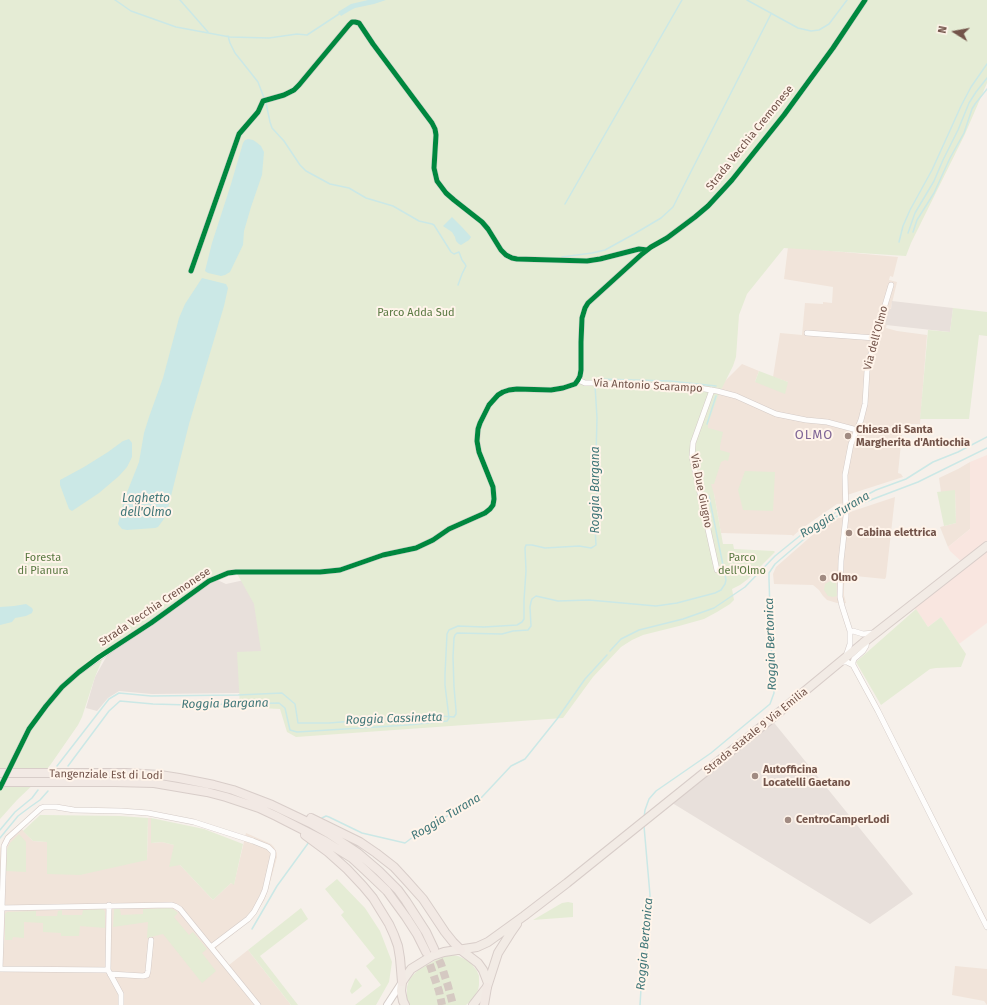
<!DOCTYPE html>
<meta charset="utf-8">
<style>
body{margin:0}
#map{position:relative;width:987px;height:1005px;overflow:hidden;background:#f6f0ea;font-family:"Fira Sans",sans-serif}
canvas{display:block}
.north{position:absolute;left:935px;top:12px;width:40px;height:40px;-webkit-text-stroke:3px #fff4ea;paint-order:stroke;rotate:281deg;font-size:11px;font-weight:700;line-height:16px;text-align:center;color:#73544a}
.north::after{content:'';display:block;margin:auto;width:14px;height:18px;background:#73544a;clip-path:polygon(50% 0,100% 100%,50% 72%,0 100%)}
</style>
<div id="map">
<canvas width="987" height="1005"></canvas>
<div class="north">N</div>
</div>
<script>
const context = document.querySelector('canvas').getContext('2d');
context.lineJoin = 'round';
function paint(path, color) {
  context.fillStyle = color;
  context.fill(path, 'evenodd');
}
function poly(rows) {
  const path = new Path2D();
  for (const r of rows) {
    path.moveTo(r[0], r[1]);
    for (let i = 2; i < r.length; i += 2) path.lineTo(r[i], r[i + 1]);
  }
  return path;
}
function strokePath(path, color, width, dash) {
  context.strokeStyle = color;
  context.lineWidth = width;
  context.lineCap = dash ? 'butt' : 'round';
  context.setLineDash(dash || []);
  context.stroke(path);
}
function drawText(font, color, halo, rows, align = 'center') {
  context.font = font + ' "Fira Sans",sans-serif';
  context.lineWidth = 4;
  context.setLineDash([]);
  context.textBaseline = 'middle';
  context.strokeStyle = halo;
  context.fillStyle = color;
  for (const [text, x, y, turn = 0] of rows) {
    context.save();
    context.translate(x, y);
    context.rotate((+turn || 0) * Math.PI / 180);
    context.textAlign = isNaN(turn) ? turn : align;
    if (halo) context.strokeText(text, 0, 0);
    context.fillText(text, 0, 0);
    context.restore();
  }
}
paint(poly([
 [788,247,898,257,893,277,890,276,889,280,897,282,886,328,897,331,927,335,920,424,903,424,898,473,901,474,903,477,847,495,847,503,837,504,801,529,793,536,792,535,721,533,714,494,688,458,720,386,742,364,759,371,755,382,788,382,773,377,780,333,802,335,805,303,823,304,823,302,832,303,833,287,784,279],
 [970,462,970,529,948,547,940,527,956,523,955,491,941,492,939,478,958,469],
 [895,497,886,577,885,579,845,575,844,586,844,595,846,603,837,603,827,600,823,596,819,590,813,585,774,584,773,574,776,567,817,531,847,513],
 [148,818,151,818,151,843,162,842,174,845,180,865,213,900,231,883,234,884,246,833,271,844,274,847,277,853,277,857,268,890,264,901,253,918,216,948,229,965,248,950,291,1005,0,1005,0,848,2,842,5,836,18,825,33,841,47,842,147,860],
 [955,966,987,969,987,1005,984,1001,952,995]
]), '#f1e4da');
paint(poly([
 [987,455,987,542,962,562,950,551,948,547,970,529,970,462],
 [987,550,987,623,959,644,941,617,928,627,914,607]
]), '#f9e6e0');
paint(poly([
 [892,301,953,308,950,332,886,325,886,324,883,324,886,309,891,309],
 [211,577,226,584,258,577,281,691,238,693,152,694,119,691,108,698,97,711,86,708,95,677,114,643],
 [771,719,913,894,870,924,669,801]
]), '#e8e0db');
paint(poly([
 [0,0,987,0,987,83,965,134,911,243,906,256,784,248,747,294,739,315,736,357,733,366,718,396,708,424,708,428,723,432,720,446,720,450,730,453,728,461,725,460,721,462,714,484,711,484,714,494,723,544,733,544,734,549,774,551,775,552,748,579,740,585,732,589,734,600,730,604,717,612,704,619,679,626,643,635,632,640,621,647,593,677,563,718,296,737,287,732,280,709,240,707,237,652,261,651,254,604,235,570,220,573,211,577,182,597,164,610,114,645,107,651,102,660,95,677,82,717,78,725,51,764,39,779,17,800,0,819],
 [953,308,987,312,987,336,979,335,969,419,920,419,928,330,950,332],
 [759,371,788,382,785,394,755,382],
 [745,471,775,472,773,511,743,510,738,490],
 [955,490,956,523,944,526,937,492],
 [832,580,836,581,837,596,833,597,828,596,824,590,825,584],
 [916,609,928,627,941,617,966,654,961,667,936,668,930,669,881,705,856,662],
 [40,815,43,815,120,816,148,818,147,860,80,875,47,874,47,842,33,841,23,831],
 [151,818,204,829,243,844,234,885,231,883,213,900,180,865,169,867,174,845,162,842,151,843],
 [19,834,26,842,26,872,6,871,7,849,10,843],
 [337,879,365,908,380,931,392,962,389,982,376,1005,355,1005,381,985,366,966,375,958,341,915,344,912,325,889],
 [568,902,573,903,573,917,533,920,562,903],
 [169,908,173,909,178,913,174,917,189,935,193,932,207,949,202,953,216,971,202,983,163,934,147,938,148,922,113,927,114,909,120,909,121,915,143,914,143,909],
 [301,908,308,919,260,956,298,1005,291,1005,248,950],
 [102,909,104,910,105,912,105,928,80,926,79,936,61,936,61,933,43,932,43,923,24,922,24,938,13,937,12,940,5,940,5,914,7,912,36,911,36,916,57,916,58,911,62,910,62,915,82,915,83,910],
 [452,955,458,956,467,960,471,963,477,971,479,976,479,985,478,990,473,999,466,1005,409,1005,407,999,407,987,409,980,413,975,418,970,436,960,446,956],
 [356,978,362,986,352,994,351,993,350,991,355,979]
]), '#e5ecd5');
paint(poly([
 [368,0,386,0,374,4,355,8,351,10,341,16,338,12,351,4],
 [248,139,253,140,256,142,261,146,264,152,262,175,251,207,244,231,243,245,230,272,225,275,221,276,208,273,205,271,212,243,231,184,243,143,245,140],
 [452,217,461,226,471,237,469,240,461,245,459,244,456,241,455,237,452,232,443,226],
 [202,278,226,284,228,288,224,306,189,424,166,516,158,527,155,528,127,530,122,529,118,524,124,500,139,462,144,433,149,417,163,378,179,318,185,304],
 [129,439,132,443,132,457,127,467,119,476,99,493,72,511,69,509,60,485,60,480,84,467,108,452,123,441],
 [26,604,32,608,33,610,32,613,26,616,15,618,12,622,0,625,0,607,14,606]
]), '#cbe8e6');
strokePath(poly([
 [115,0,131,11,176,27,230,37,269,38,297,34,307,35,339,14],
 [180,0,208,32],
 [747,0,798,28,811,31,819,30,829,24,847,0],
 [228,36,230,43,235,53,243,63,258,82,266,103,270,122,272,128,284,141,300,165,306,171,330,184,349,188,366,198,393,206,419,221,432,224,434,225,451,252,454,254,459,252,462,260,465,264,466,266,462,274,458,285],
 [565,204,682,0],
 [913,232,917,220,934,193,950,158,964,133,972,109,975,104,987,89],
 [908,233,915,213,934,181,943,160,958,130,969,103,976,92,987,78],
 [899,242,903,226,910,210,932,170,952,126,961,106,971,87,987,64],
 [559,259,562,257,592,253,605,250,634,234,661,218,673,207,771,14],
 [595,380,597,379,670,381,716,386],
 [707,424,716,396],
 [848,505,876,490,906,479,933,462,958,452,987,437],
 [848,510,860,504,918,482,987,448],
 [610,651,621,639,639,630,683,619,714,608,745,587,775,556,791,543,806,531,844,507],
 [57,766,109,699,119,693,151,696,238,695,282,693,295,704,298,723,329,723,379,719,440,716,454,717,456,714,456,710,454,687,453,657,454,638,455,635,457,633,502,634,513,631,528,630,531,626,530,607,531,602,532,599,536,596,558,601,589,600,656,606,677,603,715,593,721,590,725,584,726,580,709,496],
 [68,766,109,711,120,701,153,704,189,705,279,703,285,708,290,730,297,732,408,725,447,721,449,718,445,685,445,674,447,634,449,630,458,626,484,627,517,625,522,622,524,619,524,600,526,571,525,548,526,545,532,545,545,548,579,546,591,548,593,547,596,545,595,526,597,499,596,456,597,418,595,385],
 [322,818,326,816,329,817,362,833,405,843,425,828,481,798,511,766,525,759,557,719,585,679,607,655],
 [644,818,645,810,649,799,656,791,711,753,770,704,774,693,771,643,769,579,769,573,775,564,810,534,845,511],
 [0,830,15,812,32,798,38,790],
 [0,838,18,816,30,807,40,800,48,791],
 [252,929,277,886,309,842],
 [640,1005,642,973,646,946,649,922,650,895,644,826]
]), '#cbe8e6', 1.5);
strokePath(poly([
 [434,949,441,964,448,986,453,1005],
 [426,953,439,991,442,1005]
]), '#d5c9c2', 8, [8, 4]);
const minor = poly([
 [191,271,239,134,258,112,263,101,284,95,294,90,299,85,349,25,352,22,355,22,359,23,373,44,432,123,435,129,436,135,434,168,437,181,446,193,454,200,482,222,488,229,501,250,506,255,512,258,517,259,587,261,600,259,639,249,647,250],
 [807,333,875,338],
 [578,380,585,383,591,383,670,386,693,387,717,391,736,396,776,414,806,420,827,422,857,430],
 [712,390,693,443,692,457,717,570],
 [853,631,863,634,874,633],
 [846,656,850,644,850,631,842,606,840,597,841,561,846,516,845,475,851,444,861,420,865,404,867,371,872,349,891,285],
 [841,662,847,662,853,665,878,711,987,927],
 [853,665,853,662,854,659,863,651,866,646,867,640],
 [18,751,29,729,46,706,62,687,79,672,113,648,151,623,209,581,228,573,236,572,320,572,340,570,383,555,416,548,433,540,449,529,485,513,490,509,493,505,494,499,493,487,479,452,477,441,478,429,480,423,489,405,498,395,503,392,509,390,517,389,551,390,563,388,575,384,578,380,580,376,581,370,581,342,582,318,585,308,588,303,642,254,651,247,667,238,695,217,708,206,732,180,784,115,833,48,865,0],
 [109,905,108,970,121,994,121,1005],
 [0,908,172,905,175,906,180,909,258,1005],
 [0,969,4,846,8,838,41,808,44,807,56,807,74,810,121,811,148,813,194,822,253,841,268,847,273,852,273,855,265,890,262,897,254,912,248,919,211,947],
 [0,969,108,970],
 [110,974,143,976,147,975,148,971,151,940]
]);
const tertiary = poly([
 [387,1005,402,982]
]);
const primary = poly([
 [461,950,478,963,483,970,488,983],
 [405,1005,403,1001,401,991,402,982,411,969,432,956,444,952,477,947,488,942,524,916,567,883,771,719,863,643,987,546],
 [473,1005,487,987,498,953,510,934,517,924]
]);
const trunk = poly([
 [0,773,126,773,160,775,179,778,214,785,233,790,272,805,312,824,328,833,358,853,379,871,398,890,406,901,426,932,434,949],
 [0,782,115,782,154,783,207,792,226,797,259,808,276,816,323,840,352,858,365,870,387,891,406,917,417,934,426,952],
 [311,818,360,842,376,853,394,867,406,880,423,899,445,932,453,942,461,950],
 [305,835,328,852,347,869,363,886,373,898,389,924,394,935,398,946,400,958,402,982],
 [484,1005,487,987]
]);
strokePath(minor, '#d4cbc7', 6);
strokePath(tertiary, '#d4cbc7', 8);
strokePath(primary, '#d8cdc9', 10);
strokePath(trunk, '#d8cdc9', 10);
strokePath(minor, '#fefdfc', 5);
strokePath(tertiary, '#fefdfc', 6);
strokePath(primary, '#f2ebe5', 8);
strokePath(trunk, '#f2e9e4', 8);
const minorBridge = poly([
 [0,788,18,751]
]);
strokePath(minorBridge, '#d4cbc7', 6, []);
strokePath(minorBridge, '#fefdfc', 5);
strokePath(poly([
 [191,271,239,134,258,112,263,101,284,95,294,90,299,85,349,25,352,22,355,22,359,23,373,44,432,123,435,129,436,135,434,168,437,181,446,193,454,200,482,222,488,229,501,250,506,255,512,258,517,259,587,261,600,259,639,249,647,250],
 [0,788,29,729,46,706,62,687,79,672,99,657,151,623,209,581,228,573,236,572,320,572,340,570,383,555,416,548,433,540,449,529,485,513,490,509,493,505,494,499,493,487,479,452,477,441,478,429,480,423,489,405,498,395,503,392,509,390,517,389,551,390,563,388,575,384,578,380,580,376,581,370,581,342,582,318,585,308,588,303,642,254,651,247,667,238,695,217,708,206,732,180,784,115,833,48,865,0]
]), '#00873e', 5);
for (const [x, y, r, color] of [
 [848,436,4,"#a18b82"],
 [849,533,4,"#a18b82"],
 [823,578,4,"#a18b82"],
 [755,776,4,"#a18b82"],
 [788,820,4,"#a18b82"]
]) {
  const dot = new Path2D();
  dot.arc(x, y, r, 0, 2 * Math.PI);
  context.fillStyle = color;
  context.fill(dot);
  strokePath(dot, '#fff4ea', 1.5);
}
drawText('11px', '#73544a', '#fff4ea', [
 ["Strada Vecchia Cremonese",750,138,-51],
 ["Via dell’Olmo",876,338,-75],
 ["Via Antonio Scarampo",648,386,3],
 ["Via Due Giugno",701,491,79],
 ["Strada Vecchia Cremonese",155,607,-34],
 ["Strada statale 9 Via Emilia",756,731,-39],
 ["Tangenziale Est di Lodi",106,775,1]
]);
drawText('11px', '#5a7942', '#fff4ea', [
 ["Parco Adda Sud",416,313],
 ["Foresta",43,558],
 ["di Pianura",43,571],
 ["Parco",742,558],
 ["dell'Olmo",742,571]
]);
drawText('bold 11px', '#73544a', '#fff4ea', [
 ["Chiesa di Santa",856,430],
 ["Margherita d'Antiochia",856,443],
 ["Cabina elettrica",857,533],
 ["Olmo",831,578],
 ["Autofficina",763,770],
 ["Locatelli Gaetano",763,783],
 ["CentroCamperLodi",796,820]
], 'left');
drawText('italic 12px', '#3f7678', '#fff4ea', [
 ["Roggia Bargana",596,490,-90],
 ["Laghetto",146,499],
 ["dell'Olmo",146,513],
 ["Roggia Turana",835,515,-31],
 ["Roggia Bertonica",771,644,-92],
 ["Roggia Bargana",225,704,-1],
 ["Roggia Cassinetta",394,719,-2],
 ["Roggia Turana",446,817,-31],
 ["Roggia Bertonica",645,944,-85]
]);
context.letterSpacing = '1px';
drawText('13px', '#806697', '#fff4ea', [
 ["OLMO",814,435]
]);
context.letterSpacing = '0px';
</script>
